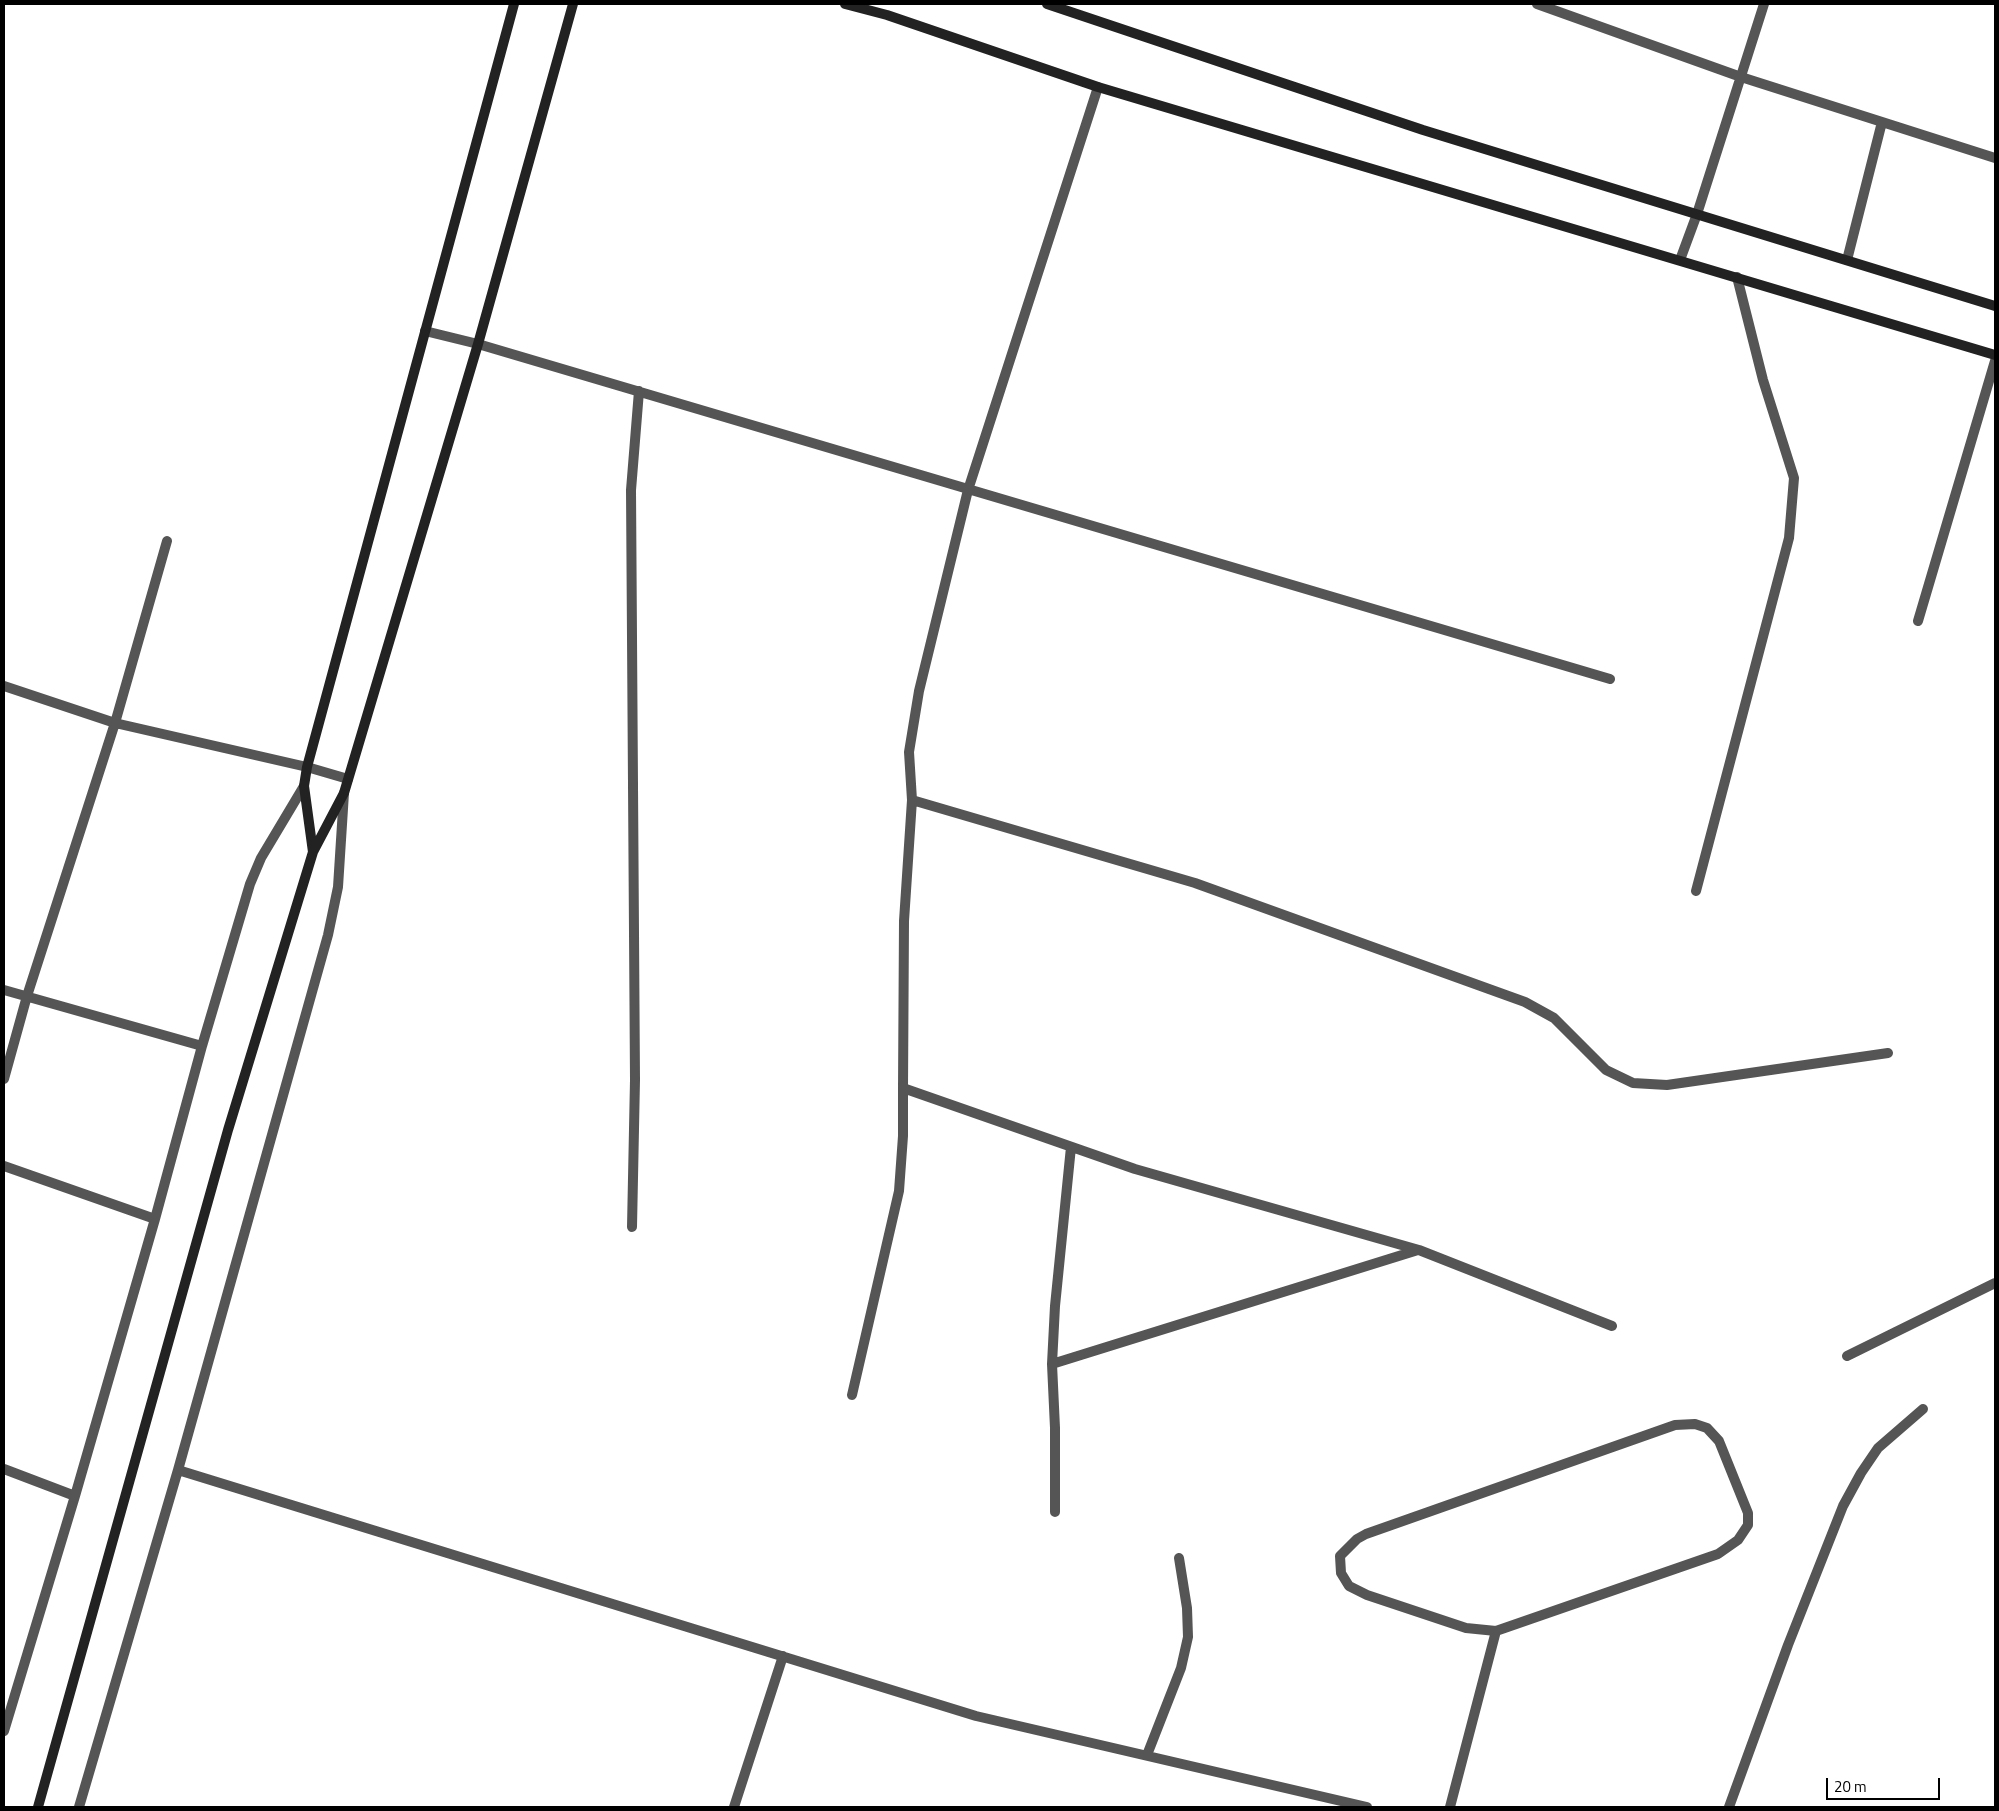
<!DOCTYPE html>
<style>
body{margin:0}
#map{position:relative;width:1999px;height:1811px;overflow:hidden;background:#fff;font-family:"Titillium Web",sans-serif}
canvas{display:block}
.frame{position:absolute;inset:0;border:5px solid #000;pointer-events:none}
.scale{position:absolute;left:1826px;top:1778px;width:114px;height:22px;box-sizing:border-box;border:2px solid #000;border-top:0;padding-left:6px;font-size:15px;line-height:18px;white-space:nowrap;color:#000;-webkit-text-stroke:4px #fff;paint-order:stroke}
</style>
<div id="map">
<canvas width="1999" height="1811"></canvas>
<div class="frame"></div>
<div class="scale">20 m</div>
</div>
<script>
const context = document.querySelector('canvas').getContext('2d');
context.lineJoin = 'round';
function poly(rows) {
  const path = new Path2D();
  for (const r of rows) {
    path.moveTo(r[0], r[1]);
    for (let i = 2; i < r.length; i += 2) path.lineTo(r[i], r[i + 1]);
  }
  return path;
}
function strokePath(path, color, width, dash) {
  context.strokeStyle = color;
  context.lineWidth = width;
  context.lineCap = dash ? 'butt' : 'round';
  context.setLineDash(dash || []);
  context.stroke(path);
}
strokePath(poly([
 [1918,621,1995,361]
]), '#555', 10);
strokePath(poly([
 [1537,4,1741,77,1995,158],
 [1098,87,968,490,919,691,909,752,912,800,904,921,903,1088,1135,1169,1419,1250,1612,1326],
 [1680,260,1697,214,1764,4],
 [1847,260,1882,122],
 [425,331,478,344,1610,679],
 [4,686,115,723,307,767,348,779],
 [912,800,1195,883,1525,1002,1554,1018,1606,1070,1633,1083,1667,1085,1888,1053],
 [1696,891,1789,538,1794,478,1763,380,1737,277],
 [4,990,202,1046],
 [4,1079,27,996,115,723,167,541],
 [4,1166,155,1219],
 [632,1227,635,1080,631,490,639,391],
 [1847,1356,1995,1283],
 [1052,1364,1418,1250],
 [852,1395,899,1191,903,1136,903,1088],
 [1695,1424,1707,1428,1719,1441,1748,1513,1748,1525,1738,1540,1718,1554,1496,1631,1466,1628,1367,1595,1349,1586,1341,1573,1340,1556,1357,1539,1366,1534,1675,1425,1695,1424],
 [4,1469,75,1496],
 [178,1470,976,1716,1367,1807],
 [1055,1512,1055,1428,1052,1364,1055,1306,1071,1147],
 [4,1731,75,1496,155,1219,202,1046,250,884,261,858,304,786],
 [1147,1755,1181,1668,1188,1637,1187,1608,1179,1558],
 [79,1807,178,1470,328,935,338,887,344,793],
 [734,1807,783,1656],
 [1450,1807,1496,1631],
 [1729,1807,1788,1645,1843,1506,1861,1473,1878,1448,1923,1409]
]), '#555', 10);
strokePath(poly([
 [845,4,887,15,1098,87,1995,355],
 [1047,4,1423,130,1995,306],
 [313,852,304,786,307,767,514,4],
 [38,1807,228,1130,313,852,344,793,478,344,573,4]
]), '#222', 10);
</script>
